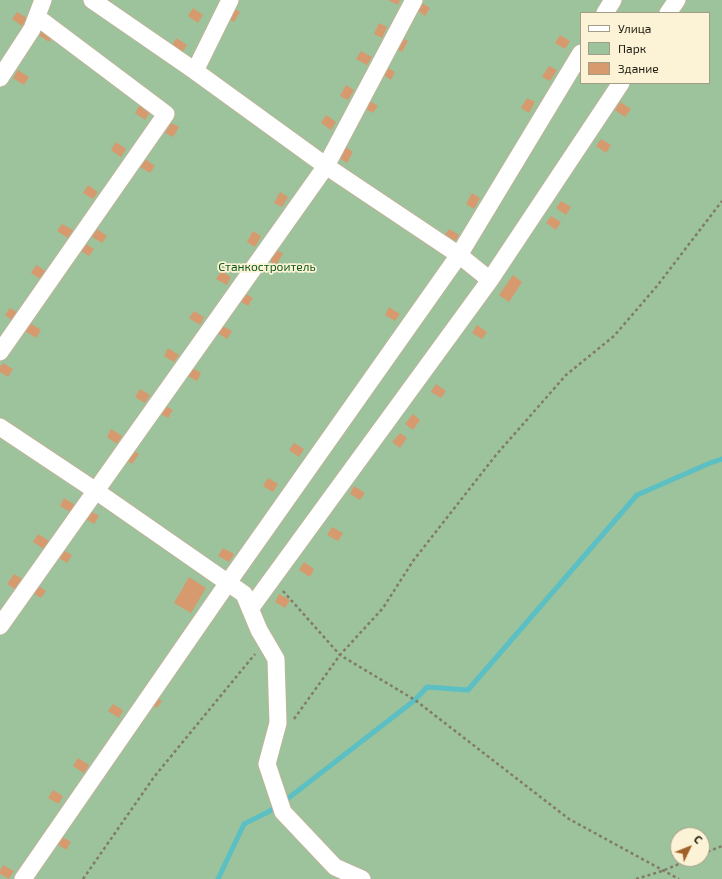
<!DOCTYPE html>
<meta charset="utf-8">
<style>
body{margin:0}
#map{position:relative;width:722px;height:879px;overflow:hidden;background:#efe6c9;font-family:"Exo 2",sans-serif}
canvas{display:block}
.legend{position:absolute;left:580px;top:12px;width:130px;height:72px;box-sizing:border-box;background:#fcf3d6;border:1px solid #a39d87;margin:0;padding:5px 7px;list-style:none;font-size:12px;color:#1e1b10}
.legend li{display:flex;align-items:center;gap:8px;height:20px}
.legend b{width:20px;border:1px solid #a39d87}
.north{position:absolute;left:670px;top:827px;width:40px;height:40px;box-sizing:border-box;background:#fcf3d6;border:1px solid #a39d87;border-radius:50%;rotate:47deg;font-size:11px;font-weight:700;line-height:16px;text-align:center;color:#1e1b10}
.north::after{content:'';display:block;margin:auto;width:14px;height:18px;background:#a06228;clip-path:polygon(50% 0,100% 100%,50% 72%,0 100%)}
</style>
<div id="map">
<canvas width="722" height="879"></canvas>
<ul class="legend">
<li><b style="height:5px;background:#fff"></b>Улица</li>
<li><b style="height:11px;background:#9cc39c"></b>Парк</li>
<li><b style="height:11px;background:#d79a6f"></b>Здание</li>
</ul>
<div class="north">С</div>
</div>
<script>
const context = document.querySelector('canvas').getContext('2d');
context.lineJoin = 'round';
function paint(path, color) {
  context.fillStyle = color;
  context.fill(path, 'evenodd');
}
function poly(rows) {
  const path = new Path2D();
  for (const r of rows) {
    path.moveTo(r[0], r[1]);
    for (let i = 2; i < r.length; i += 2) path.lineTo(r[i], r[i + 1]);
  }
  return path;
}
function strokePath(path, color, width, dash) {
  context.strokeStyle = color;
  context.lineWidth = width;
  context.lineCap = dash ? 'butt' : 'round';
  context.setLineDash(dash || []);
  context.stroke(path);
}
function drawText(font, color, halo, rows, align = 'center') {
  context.font = font + ' "Exo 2",sans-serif';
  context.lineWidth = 3.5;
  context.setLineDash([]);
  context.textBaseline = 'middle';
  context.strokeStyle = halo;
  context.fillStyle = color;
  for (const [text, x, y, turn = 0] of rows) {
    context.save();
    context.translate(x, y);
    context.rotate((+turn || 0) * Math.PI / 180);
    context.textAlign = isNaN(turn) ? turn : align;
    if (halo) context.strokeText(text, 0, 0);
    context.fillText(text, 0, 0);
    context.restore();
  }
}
paint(poly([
 [0,0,722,0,722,879,0,879],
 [581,13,709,13,709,83,581,83],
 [678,835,702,835,702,859,678,859]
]), '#9cc39c');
strokePath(poly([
 [218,879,244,824,268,812,286,800,415,700,427,687,468,690,637,495,710,463,722,459]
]), '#5bbfc3', 5);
paint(poly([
 [388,0,400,0,398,5],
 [420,2,430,8,425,16,415,9],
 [232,7,240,12,234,22,226,18],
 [193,8,203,15,198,23,188,16],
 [17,12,27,18,22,26,12,19],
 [379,23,387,27,382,38,374,34],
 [44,28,54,34,49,42,39,35],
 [560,35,570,41,565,49,555,43],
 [400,37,408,41,402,52,394,47],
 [176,38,187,45,182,53,172,46],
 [361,51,372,57,367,65,356,59],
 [385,66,395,72,391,80,380,73],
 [549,66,557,70,550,81,542,77],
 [18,70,29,77,24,85,13,78],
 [346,85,354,90,348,100,340,96],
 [527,98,535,102,529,113,521,108],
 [367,99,378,106,373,113,362,107],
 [620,102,631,109,625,117,615,110],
 [140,105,150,112,145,120,135,113],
 [326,115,336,122,331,130,321,123],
 [171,123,179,127,173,137,165,133],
 [601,139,611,145,606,153,596,146],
 [116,142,126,149,121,157,111,150],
 [346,147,353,152,347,163,339,158],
 [145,159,155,166,150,173,140,167],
 [88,185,98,192,93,199,83,193],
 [280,192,288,197,282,207,274,203],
 [472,193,480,198,474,209,466,204],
 [561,201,571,207,566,215,556,208],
 [551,216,561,222,556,230,546,223],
 [62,224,73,230,68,238,57,231],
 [97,229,107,236,102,243,92,237],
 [449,229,459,235,454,243,444,236],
 [253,231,261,236,255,247,247,242],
 [83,242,94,249,89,256,78,249],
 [276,249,283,254,276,265,269,260],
 [36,265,47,272,42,280,31,273],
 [221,271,231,277,227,285,216,279],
 [513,275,522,282,509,302,499,295],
 [242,292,253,298,248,306,238,300],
 [389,307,400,314,395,321,385,315],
 [10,308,20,314,15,322,5,315],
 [194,311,204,317,200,325,189,318],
 [30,323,41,330,36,338,25,331],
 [221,325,232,331,227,339,216,332],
 [477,325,487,332,482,339,472,333],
 [168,348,179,355,174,362,164,356],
 [3,363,13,369,8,377,0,372,0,367],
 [191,367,201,373,197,381,186,375],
 [436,384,446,391,441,398,431,392],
 [140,389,150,395,145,403,135,397],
 [162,404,173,410,168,418,157,412],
 [413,414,420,420,413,430,405,424],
 [111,429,122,436,117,444,107,437],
 [400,433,407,438,400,448,392,442],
 [294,443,304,449,299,457,289,450],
 [131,449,139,454,132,464,125,459],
 [268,478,278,484,273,492,263,486],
 [354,486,365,493,360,500,350,494],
 [64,498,75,505,70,512,60,506],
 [89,510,99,516,94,524,84,518],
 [332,527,343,533,338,541,327,535],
 [38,534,49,541,44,549,33,542],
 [223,548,234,554,229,562,218,556],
 [61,549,72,555,67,563,56,556],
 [304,562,314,569,310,577,299,570],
 [14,574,22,579,15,589,7,584],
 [189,577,206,588,191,613,174,603],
 [36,584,46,591,41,598,31,592],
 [279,594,290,600,285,608,275,602],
 [151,694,162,701,157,708,147,702],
 [113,704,123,710,119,718,108,711],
 [78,758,89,765,84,773,73,766],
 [53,790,63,796,59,804,48,798],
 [61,836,71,842,66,850,56,843],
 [3,865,14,871,9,879,0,874,0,871]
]), '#d79a6f');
const minor = poly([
 [92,0,195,71,326,166,459,255,490,280,250,609],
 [605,13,613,0],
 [668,13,677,0],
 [195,71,230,0],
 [0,78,32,29,43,0],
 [490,280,621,83],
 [0,352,166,114,37,17],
 [0,427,96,491,244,594,259,630,276,659,278,723,267,764,283,812,335,867,362,879],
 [0,626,326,166,414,0],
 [23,879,227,584,459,255,581,53]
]);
strokePath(minor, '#bdb499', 19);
strokePath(poly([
 [283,591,340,655,415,700,569,819,679,879],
 [294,719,340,655,383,608,413,561,496,455,566,375,614,336,657,286,722,201],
 [702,854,722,846],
 [83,879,154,777,255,654],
 [636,879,662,871,691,859]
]), '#817b68', 2.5, [3, 3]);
strokePath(minor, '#fff', 17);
drawText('12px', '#0e5b18', '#fcf3d6', [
 ["Станкостроитель",267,267]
]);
</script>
